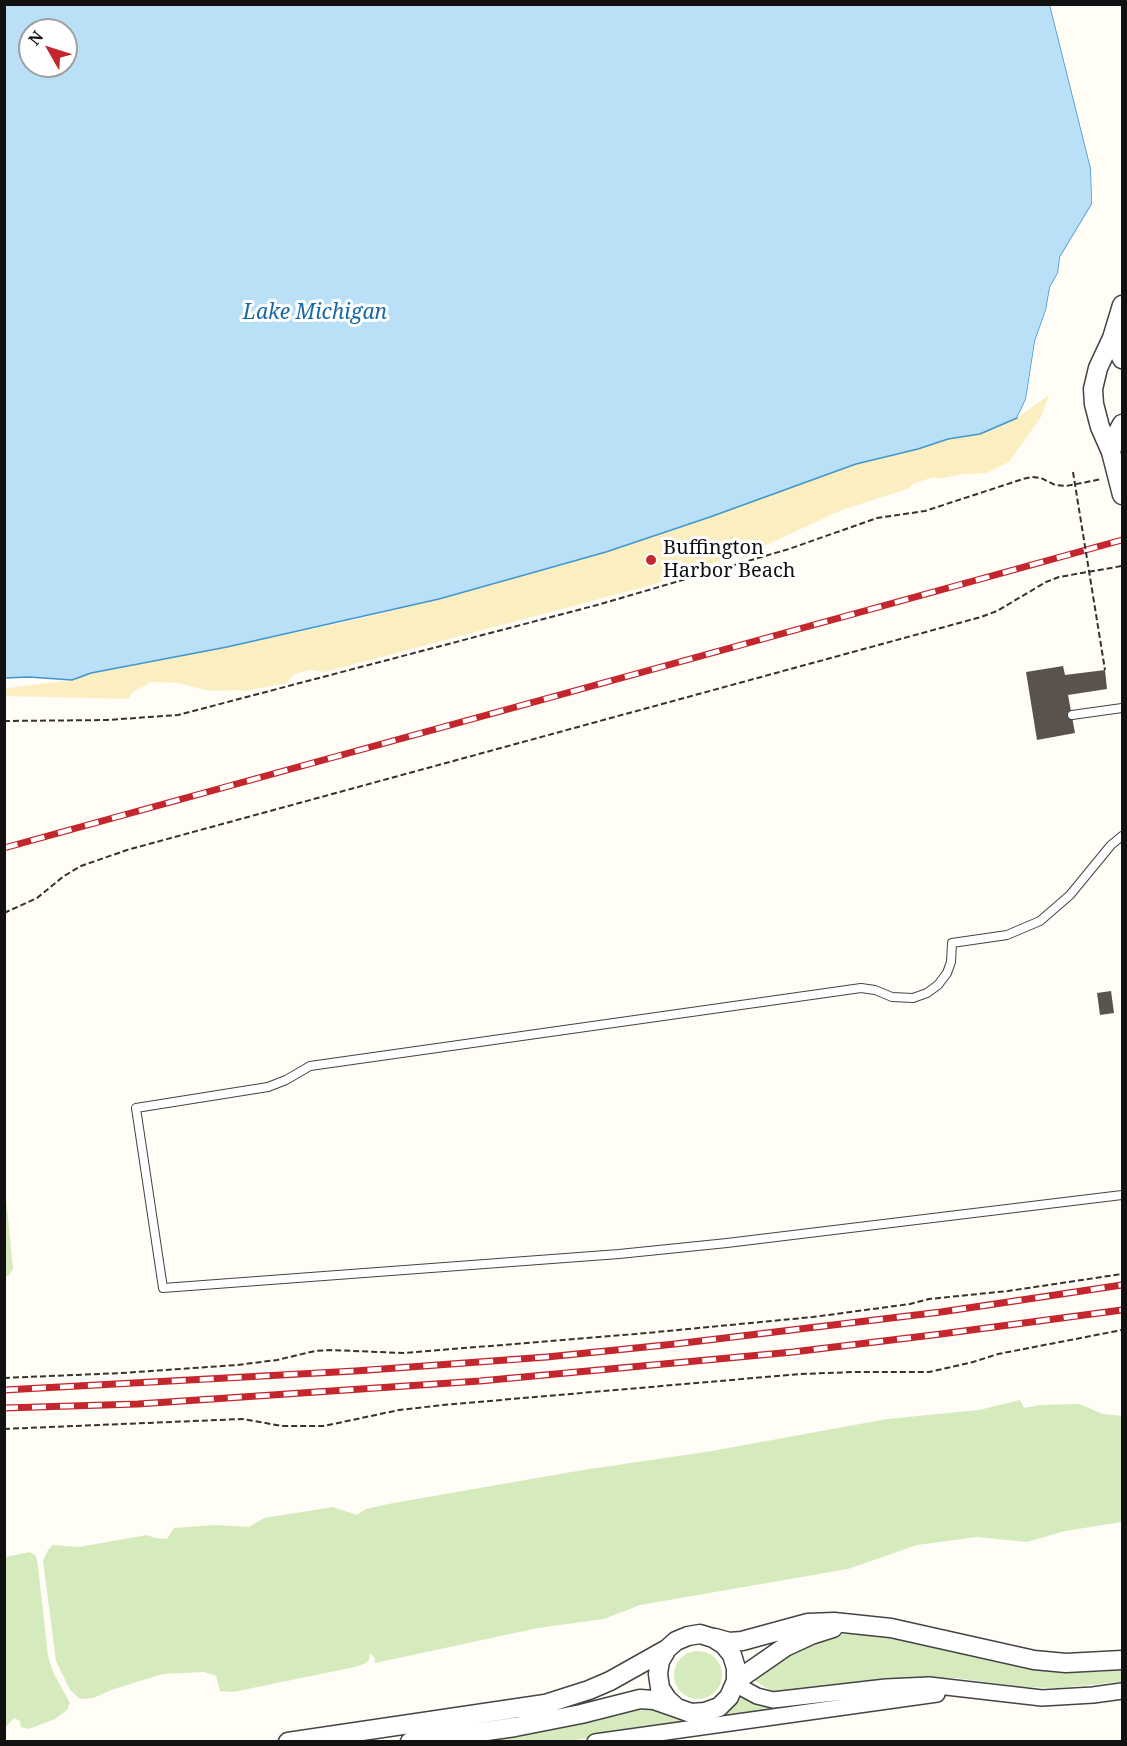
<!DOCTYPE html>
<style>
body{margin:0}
#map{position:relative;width:1127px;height:1746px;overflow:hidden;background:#fffdf5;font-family:"Noto Serif",serif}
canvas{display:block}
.frame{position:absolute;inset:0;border:6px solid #111;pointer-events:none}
.north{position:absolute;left:18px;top:18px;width:60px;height:60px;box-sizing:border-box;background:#fff;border:2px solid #a0a0a0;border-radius:50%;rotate:309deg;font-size:16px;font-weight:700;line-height:24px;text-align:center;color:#111}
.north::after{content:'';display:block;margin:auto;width:21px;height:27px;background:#c4262e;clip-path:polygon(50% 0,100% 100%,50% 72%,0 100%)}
</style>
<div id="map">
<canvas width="1127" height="1746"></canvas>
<div class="frame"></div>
<div class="north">N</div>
</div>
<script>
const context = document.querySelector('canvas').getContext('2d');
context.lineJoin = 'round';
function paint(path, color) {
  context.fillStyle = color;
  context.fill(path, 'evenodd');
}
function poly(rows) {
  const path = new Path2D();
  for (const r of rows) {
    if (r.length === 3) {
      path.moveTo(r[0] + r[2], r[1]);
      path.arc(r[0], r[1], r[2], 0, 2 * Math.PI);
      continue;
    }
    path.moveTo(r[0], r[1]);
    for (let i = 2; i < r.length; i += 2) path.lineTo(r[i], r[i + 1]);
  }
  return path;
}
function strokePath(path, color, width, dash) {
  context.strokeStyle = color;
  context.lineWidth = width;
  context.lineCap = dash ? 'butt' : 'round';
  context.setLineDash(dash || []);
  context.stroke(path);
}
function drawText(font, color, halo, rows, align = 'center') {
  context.font = font + ' "Noto Serif",serif';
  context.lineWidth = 6;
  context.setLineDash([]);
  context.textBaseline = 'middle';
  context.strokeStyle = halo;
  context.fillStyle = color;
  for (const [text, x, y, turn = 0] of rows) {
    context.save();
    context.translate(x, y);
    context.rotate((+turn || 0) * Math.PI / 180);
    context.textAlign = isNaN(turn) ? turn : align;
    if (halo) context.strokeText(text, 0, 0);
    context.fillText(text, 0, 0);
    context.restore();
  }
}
paint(poly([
 [5,1187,13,1269,9,1275,5,1277],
 [1020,1400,1024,1408,1040,1405,1079,1404,1103,1414,1122,1416,1122,1522,1065,1531,1027,1542,977,1537,917,1545,848,1569,640,1605,604,1619,538,1628,375,1663,375,1658,370,1653,369,1660,364,1664,355,1667,233,1692,220,1691,216,1676,204,1672,163,1674,114,1689,93,1698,80,1699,70,1690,56,1661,43,1561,48,1550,53,1545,79,1547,147,1535,155,1538,167,1539,174,1528,215,1525,249,1527,264,1518,333,1507,357,1515,366,1509,388,1504,583,1470,712,1451,887,1419,979,1410],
 [30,1552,36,1556,38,1566,48,1656,53,1672,70,1703,67,1710,55,1719,29,1729,21,1727,20,1721,14,1718,5,1728,5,1557],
 [844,1634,859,1634,888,1637,1003,1662,1059,1672,1100,1672,1122,1669,1122,1682,1057,1688,1023,1687,956,1678,918,1678,775,1693,752,1679,773,1661,826,1638],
 [698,1675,24],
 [740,1692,755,1704,771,1707,772,1712,567,1741,447,1742,650,1706,677,1715]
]), '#d5ebbd');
paint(poly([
 [1049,395,1041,417,1009,462,987,473,963,474,938,479,934,477,915,483,907,489,842,510,768,544,648,586,325,672,311,670,294,674,287,683,245,691,238,690,209,691,178,683,151,682,134,691,128,699,5,696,5,690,8,688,72,680,91,673,227,647,350,621,439,599,606,552,710,517,856,464,918,449,948,439,980,434,1017,418]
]), '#fbeec1');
const water = poly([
 [4,5,1050,5,1091,169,1092,204,1060,257,1058,273,1050,287,1046,310,1035,341,1026,399,1017,418,980,434,948,439,918,449,856,464,710,517,606,552,439,599,227,647,91,673,72,680,29,677,5,678,4,5],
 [30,30,66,30,66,66,30,66,30,30]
]);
paint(water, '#b9e0f7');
strokePath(water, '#3f96cf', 1.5);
paint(poly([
 [1053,4,1094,168,1095,205,1063,258,1061,274,1053,288,1049,311,1038,342,1029,400,1023,414,1017,418,1026,399,1035,341,1046,310,1050,287,1058,273,1060,257,1092,204,1091,169,1050,5]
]), '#fffdf5');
paint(poly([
 [1063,666,1065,675,1105,670,1107,689,1068,695,1075,733,1037,740,1026,672],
 [1111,991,1114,1013,1100,1015,1097,993]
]), '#5a524d');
const service = poly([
 [1072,715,1122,708],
 [1122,836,1111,845,1070,895,1040,921,1007,935,952,943,951,962,947,973,938,985,927,993,913,998,892,997,875,990,861,988,310,1066,286,1080,268,1087,136,1108,163,1288,619,1254,727,1243,1122,1195]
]);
const minor = poly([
 [735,1684,757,1696,773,1700,886,1687,929,1685,1042,1698,1093,1695,1122,1691],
 [595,1742,937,1694]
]);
const tertiary = poly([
 [1122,305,1112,338,1098,368,1093,389,1094,404,1100,427,1111,452,1122,495],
 [1112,338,1122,359],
 [1111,452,1116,435,1122,424],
 [715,1638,729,1642,742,1641,808,1623,834,1622,891,1628,1034,1660,1066,1663,1122,1660],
 [736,1681,785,1647,811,1635,833,1628],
 [288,1742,545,1704,589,1690,610,1681,667,1649],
 [410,1742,515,1727,581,1714,640,1699,654,1700,677,1708,691,1713,705,1712,719,1707,729,1697,736,1681,736,1668,732,1655,724,1645,713,1638,700,1634,688,1636,676,1641,667,1649,660,1661,658,1674,660,1688,667,1699,677,1708]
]);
strokePath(service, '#444', 10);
strokePath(minor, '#444', 18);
strokePath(tertiary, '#444', 21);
strokePath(poly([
 [4,721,107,720,178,715,597,605,789,549,877,518,925,511,1023,479,1032,477,1041,478,1055,485,1066,486,1102,479],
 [4,913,37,898,64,876,81,866,127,850,981,617,997,611,1046,582,1059,577,1122,566],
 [4,1378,122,1373,237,1365,277,1360,315,1351,329,1350,404,1353,636,1334,813,1317,910,1304,929,1299,1008,1291,1122,1274],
 [4,1429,243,1419,282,1426,324,1426,399,1410,443,1405,800,1374,854,1372,929,1372,973,1362,998,1354,1122,1330]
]), '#333', 2, [6, 3]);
strokePath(service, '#fff', 8);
strokePath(minor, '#fff', 15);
strokePath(tertiary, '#fff', 18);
const rail = poly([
 [4,848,1122,540],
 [4,1390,355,1371,547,1357,675,1344,941,1312,1122,1285],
 [4,1408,138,1404,480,1381,793,1352,941,1334,1122,1310]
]);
strokePath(rail, '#c4262e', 7);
strokePath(rail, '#fff', 4.5, [14]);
strokePath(poly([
 [1073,472,1105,670]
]), '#333', 2, [6, 3]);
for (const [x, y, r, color] of [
 [651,560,6,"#c4262e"]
]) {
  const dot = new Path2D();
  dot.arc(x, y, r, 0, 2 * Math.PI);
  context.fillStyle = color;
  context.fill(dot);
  strokePath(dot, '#fff', 2);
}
drawText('20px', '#111', '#fff', [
 ["Buffington",663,548],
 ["Harbor Beach",663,571]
], 'left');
drawText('italic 21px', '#1768a6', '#fff', [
 ["Lake Michigan",315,313]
]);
</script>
